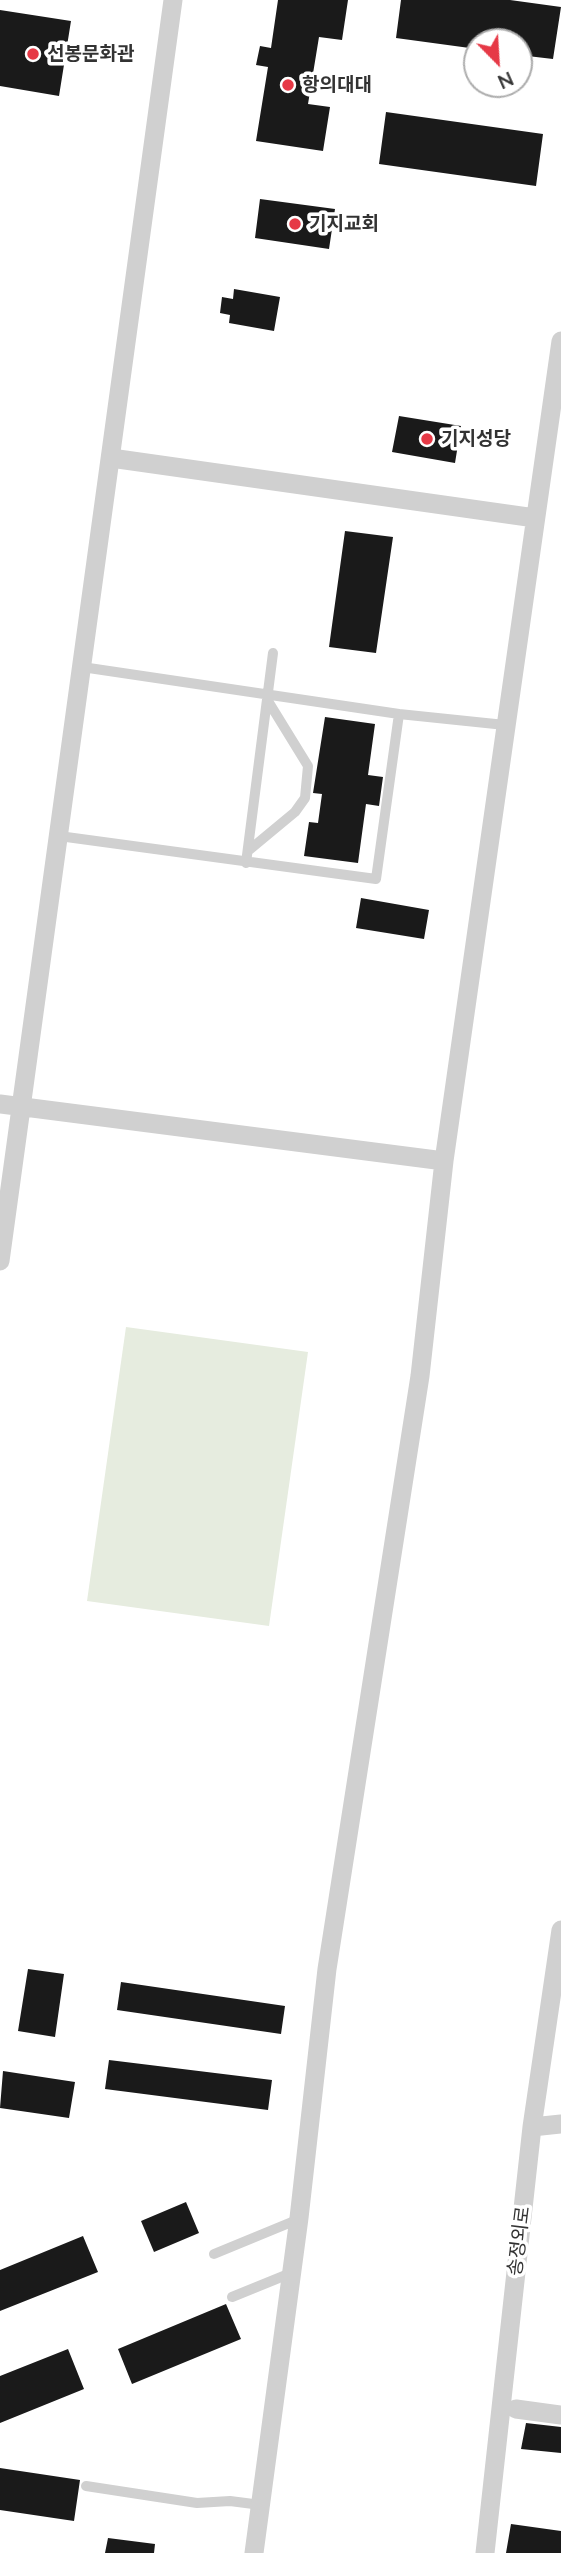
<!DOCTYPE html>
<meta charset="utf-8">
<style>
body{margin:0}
#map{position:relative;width:561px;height:2553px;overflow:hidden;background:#fff;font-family:Lato,sans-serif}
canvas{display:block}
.north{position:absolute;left:463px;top:28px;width:70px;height:70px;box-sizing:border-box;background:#fff;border:2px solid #adadad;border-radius:50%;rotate:156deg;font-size:19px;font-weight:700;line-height:28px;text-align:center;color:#333}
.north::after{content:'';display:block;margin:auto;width:24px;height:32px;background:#e63946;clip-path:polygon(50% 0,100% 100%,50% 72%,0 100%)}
</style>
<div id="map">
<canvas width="561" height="2553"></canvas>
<div class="north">N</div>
</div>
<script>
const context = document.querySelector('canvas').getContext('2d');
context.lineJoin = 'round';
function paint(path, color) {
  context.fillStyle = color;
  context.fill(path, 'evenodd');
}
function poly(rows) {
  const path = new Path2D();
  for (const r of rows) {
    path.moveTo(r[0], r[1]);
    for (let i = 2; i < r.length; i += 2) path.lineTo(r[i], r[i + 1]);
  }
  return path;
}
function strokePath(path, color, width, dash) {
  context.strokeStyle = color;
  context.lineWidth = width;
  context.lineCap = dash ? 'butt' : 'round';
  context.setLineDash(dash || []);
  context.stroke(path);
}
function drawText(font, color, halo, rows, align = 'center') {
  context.font = font + ' Lato,"Noto Sans KR",sans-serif';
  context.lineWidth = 7;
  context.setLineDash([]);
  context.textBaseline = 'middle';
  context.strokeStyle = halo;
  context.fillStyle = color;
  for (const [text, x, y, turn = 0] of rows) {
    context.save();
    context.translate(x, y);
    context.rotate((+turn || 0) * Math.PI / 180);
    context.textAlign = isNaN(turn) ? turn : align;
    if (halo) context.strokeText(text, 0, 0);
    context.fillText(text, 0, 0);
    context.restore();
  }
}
paint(poly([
 [126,1327,308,1352,269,1626,87,1601]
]), '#e6ecdf');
paint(poly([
 [278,0,348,0,342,40,319,37,308,104,330,107,323,151,256,141,268,67,256,65,260,46,271,48],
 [401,0,510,0,561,7,553,59,519,55,519,42,477,42,477,49,396,38],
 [0,10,71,21,59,96,0,86],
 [386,112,543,134,536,186,379,164],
 [260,199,335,209,329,249,255,238],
 [234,289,280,297,274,331,229,323,230,315,220,313,222,297,233,299],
 [399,416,461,426,455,463,392,452],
 [345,531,393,537,376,653,329,647],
 [325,717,375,724,368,775,383,777,379,806,366,804,358,863,304,856,309,822,318,823,322,794,313,793],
 [361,898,429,910,424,939,356,928],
 [28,1969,64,1974,55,2037,18,2031],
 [121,1982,285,2006,281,2034,117,2010],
 [109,2060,272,2080,268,2110,105,2089],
 [3,2071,75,2082,69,2118,0,2108],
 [186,2202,199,2233,154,2252,141,2221],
 [83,2236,98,2272,0,2311,0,2270],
 [226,2304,241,2339,132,2384,118,2349],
 [68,2349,84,2389,0,2423,0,2376],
 [526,2423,561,2427,561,2453,521,2449],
 [0,2468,80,2480,74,2521,0,2510],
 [511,2524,561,2531,561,2553,506,2553],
 [108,2538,155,2544,154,2553,105,2553]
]), '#1a1a1a');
strokePath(poly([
 [399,714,505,725],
 [59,836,376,879,399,714,82,667],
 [248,851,295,812,305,798,308,766,268,701],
 [246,863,273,653],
 [214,2254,299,2219],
 [232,2297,291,2273],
 [86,2486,197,2503,230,2501,261,2505]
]), '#d0d0d0', 10);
strokePath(poly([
 [111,458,535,518],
 [0,1104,444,1161],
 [0,1261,173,0],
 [532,2127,561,2124],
 [516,2409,561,2415],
 [254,2553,299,2218,327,1969,420,1376,444,1161,561,341],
 [485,2553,532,2127,561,1930]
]), '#d0d0d0', 19);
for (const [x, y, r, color] of [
 [33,54,7,"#e63946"],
 [288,85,7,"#e63946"],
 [295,224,7,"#e63946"],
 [427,439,7,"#e63946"]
]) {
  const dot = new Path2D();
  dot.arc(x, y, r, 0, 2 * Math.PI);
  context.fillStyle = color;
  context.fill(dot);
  strokePath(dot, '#fff', 2.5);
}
drawText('bold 19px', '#333', '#fff', [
 ["선봉문화관",47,54],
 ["항의대대",302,85],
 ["기지교회",309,224],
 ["기지성당",441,439]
], 'left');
drawText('19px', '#333', '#fff', [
 ["송정외로",519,2241,-83]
]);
</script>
